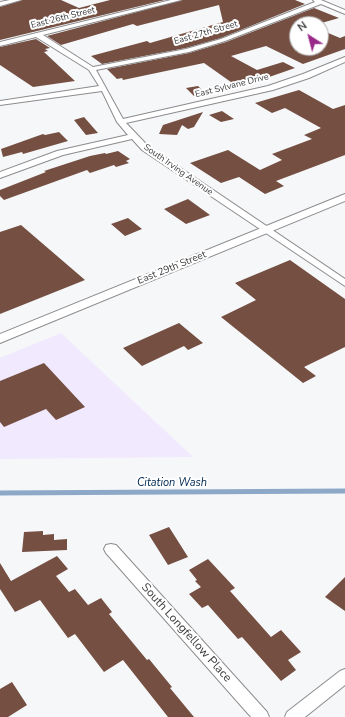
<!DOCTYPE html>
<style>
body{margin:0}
#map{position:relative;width:345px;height:717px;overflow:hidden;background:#f6f7f9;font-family:"Nunito Sans",sans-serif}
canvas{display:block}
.north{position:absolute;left:289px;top:16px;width:40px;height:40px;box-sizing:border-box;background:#fff;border:1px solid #b1b1b1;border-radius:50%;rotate:324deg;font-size:11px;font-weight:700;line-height:16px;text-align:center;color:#3b3b3c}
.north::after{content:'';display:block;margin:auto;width:14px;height:18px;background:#992a89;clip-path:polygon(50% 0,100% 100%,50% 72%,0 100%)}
</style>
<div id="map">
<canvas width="345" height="717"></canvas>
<div class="north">N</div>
</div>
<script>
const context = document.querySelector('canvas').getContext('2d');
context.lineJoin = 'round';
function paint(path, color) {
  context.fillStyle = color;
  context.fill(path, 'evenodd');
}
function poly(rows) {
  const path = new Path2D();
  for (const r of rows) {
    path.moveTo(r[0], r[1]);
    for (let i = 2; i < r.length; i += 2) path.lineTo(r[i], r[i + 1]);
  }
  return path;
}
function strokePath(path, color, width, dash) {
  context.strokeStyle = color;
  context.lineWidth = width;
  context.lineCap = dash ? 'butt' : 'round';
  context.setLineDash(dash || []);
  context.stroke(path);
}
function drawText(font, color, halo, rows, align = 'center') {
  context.font = font + ' "Nunito Sans",sans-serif';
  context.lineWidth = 4;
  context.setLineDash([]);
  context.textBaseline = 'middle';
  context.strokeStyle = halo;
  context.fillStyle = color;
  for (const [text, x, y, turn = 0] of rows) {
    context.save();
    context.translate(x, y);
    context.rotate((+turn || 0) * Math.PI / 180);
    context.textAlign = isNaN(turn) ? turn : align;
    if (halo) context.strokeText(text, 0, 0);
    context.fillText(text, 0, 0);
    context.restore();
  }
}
paint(poly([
 [61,333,193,457,0,459,0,358]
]), '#f1e9fe');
strokePath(poly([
 [0,493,345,491]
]), '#8ea8c7', 5);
paint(poly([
 [22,0,61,0,79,8,110,0,165,0,0,40,0,7],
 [182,0,295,0,305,4,221,38,186,48,102,64,91,56,147,41,150,43,223,22,219,5,137,26,133,24,61,45,47,36],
 [314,8,339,18,318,24,297,24,297,48,321,48,321,30,340,38,345,36,345,49,303,64,266,46,231,56,257,70,283,62,295,68,252,83,253,84,238,87,204,63,123,80,122,78,117,79,107,69,189,53,226,42],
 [36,39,50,48,45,49,48,51,44,52,75,81,33,87,0,65,0,47],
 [198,86,206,94,194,96,186,88],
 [299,90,333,109,345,105,345,155,276,181,284,186,265,194,239,177,221,183,190,163,228,150,260,170,282,160,272,154,312,139,304,135,321,128,285,108,272,113,255,103],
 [222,111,234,119,221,122,209,115],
 [203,112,194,127,188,129,182,125,177,135,159,134,163,125],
 [84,117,98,133,86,135,74,120],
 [59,132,68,141,23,154,22,152,3,157,1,149,43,134,45,135],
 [118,151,130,159,126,161,129,163,116,167,114,165,90,173,87,170,4,200,0,196,0,190,46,172,44,171,90,156,105,153,106,154],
 [188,199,210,215,186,224,164,209],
 [128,218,142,229,125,236,111,224],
 [21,225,85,280,0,314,0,232],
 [290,260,345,299,345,347,304,367,316,376,303,383,221,317,256,300,235,283],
 [179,323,203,343,188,350,184,346,142,366,123,348],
 [44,363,85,407,56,420,46,409,4,427,0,422,0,381],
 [169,527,188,557,168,565,149,535],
 [43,531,43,535,54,534,54,540,67,539,67,550,22,552,24,532],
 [57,556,68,569,56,576,69,592,75,589,88,605,101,598,112,612,109,614,147,660,149,659,172,687,170,688,194,717,168,717,123,660,104,672,75,634,68,638,40,600,15,612,0,589,0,563,11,581],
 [208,559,235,588,230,591,271,637,281,630,301,652,288,660,296,670,281,681,242,637,238,639,208,605,202,608,189,594,201,587,195,581,197,580,189,570],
 [345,577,345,611,325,597],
 [12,682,27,705,8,717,0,717,0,689]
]), '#744f42');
const minor = poly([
 [10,0,21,0,0,6,0,2,10,0],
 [171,0,181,0,43,35,93,67,186,49,221,39,315,2,313,0,321,0,345,10,345,14,321,4,225,41,189,52,96,70,123,119,268,86,303,74,345,57,345,62,309,78,273,90,126,123,148,146,345,279,345,286,142,150,132,139,63,155,0,178,0,172,57,151,128,135,117,122,102,91,0,105,0,101,99,86,89,70,36,37,0,46,0,42,171,0],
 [111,544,116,545,267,712,269,717,251,717,106,553,104,549,106,545,111,544],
 [345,669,345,685,305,717,285,717,287,712,340,671,345,669]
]);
const tertiary = poly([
 [345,194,345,201,0,343,0,334,345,194]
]);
strokePath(minor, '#8c8c8e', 2);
strokePath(tertiary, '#8c8c8e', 2);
paint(minor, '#fff');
paint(tertiary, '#fff');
drawText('9px', '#3b3b3c', '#fff', [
 ["East 26th Street",63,18,-14],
 ["East 27th Street",206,33,-16],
 ["East Sylvane Drive",232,86,-14],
 ["South Irving Avenue",178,170,35]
]);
drawText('10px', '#3b3b3c', '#fff', [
 ["East 29th Street",172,268,-22]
]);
drawText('italic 11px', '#022951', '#fff', [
 ["Citation Wash",172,483]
]);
drawText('12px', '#3b3b3c', '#fff', [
 ["South Longfellow Place",186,633,48]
]);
</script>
